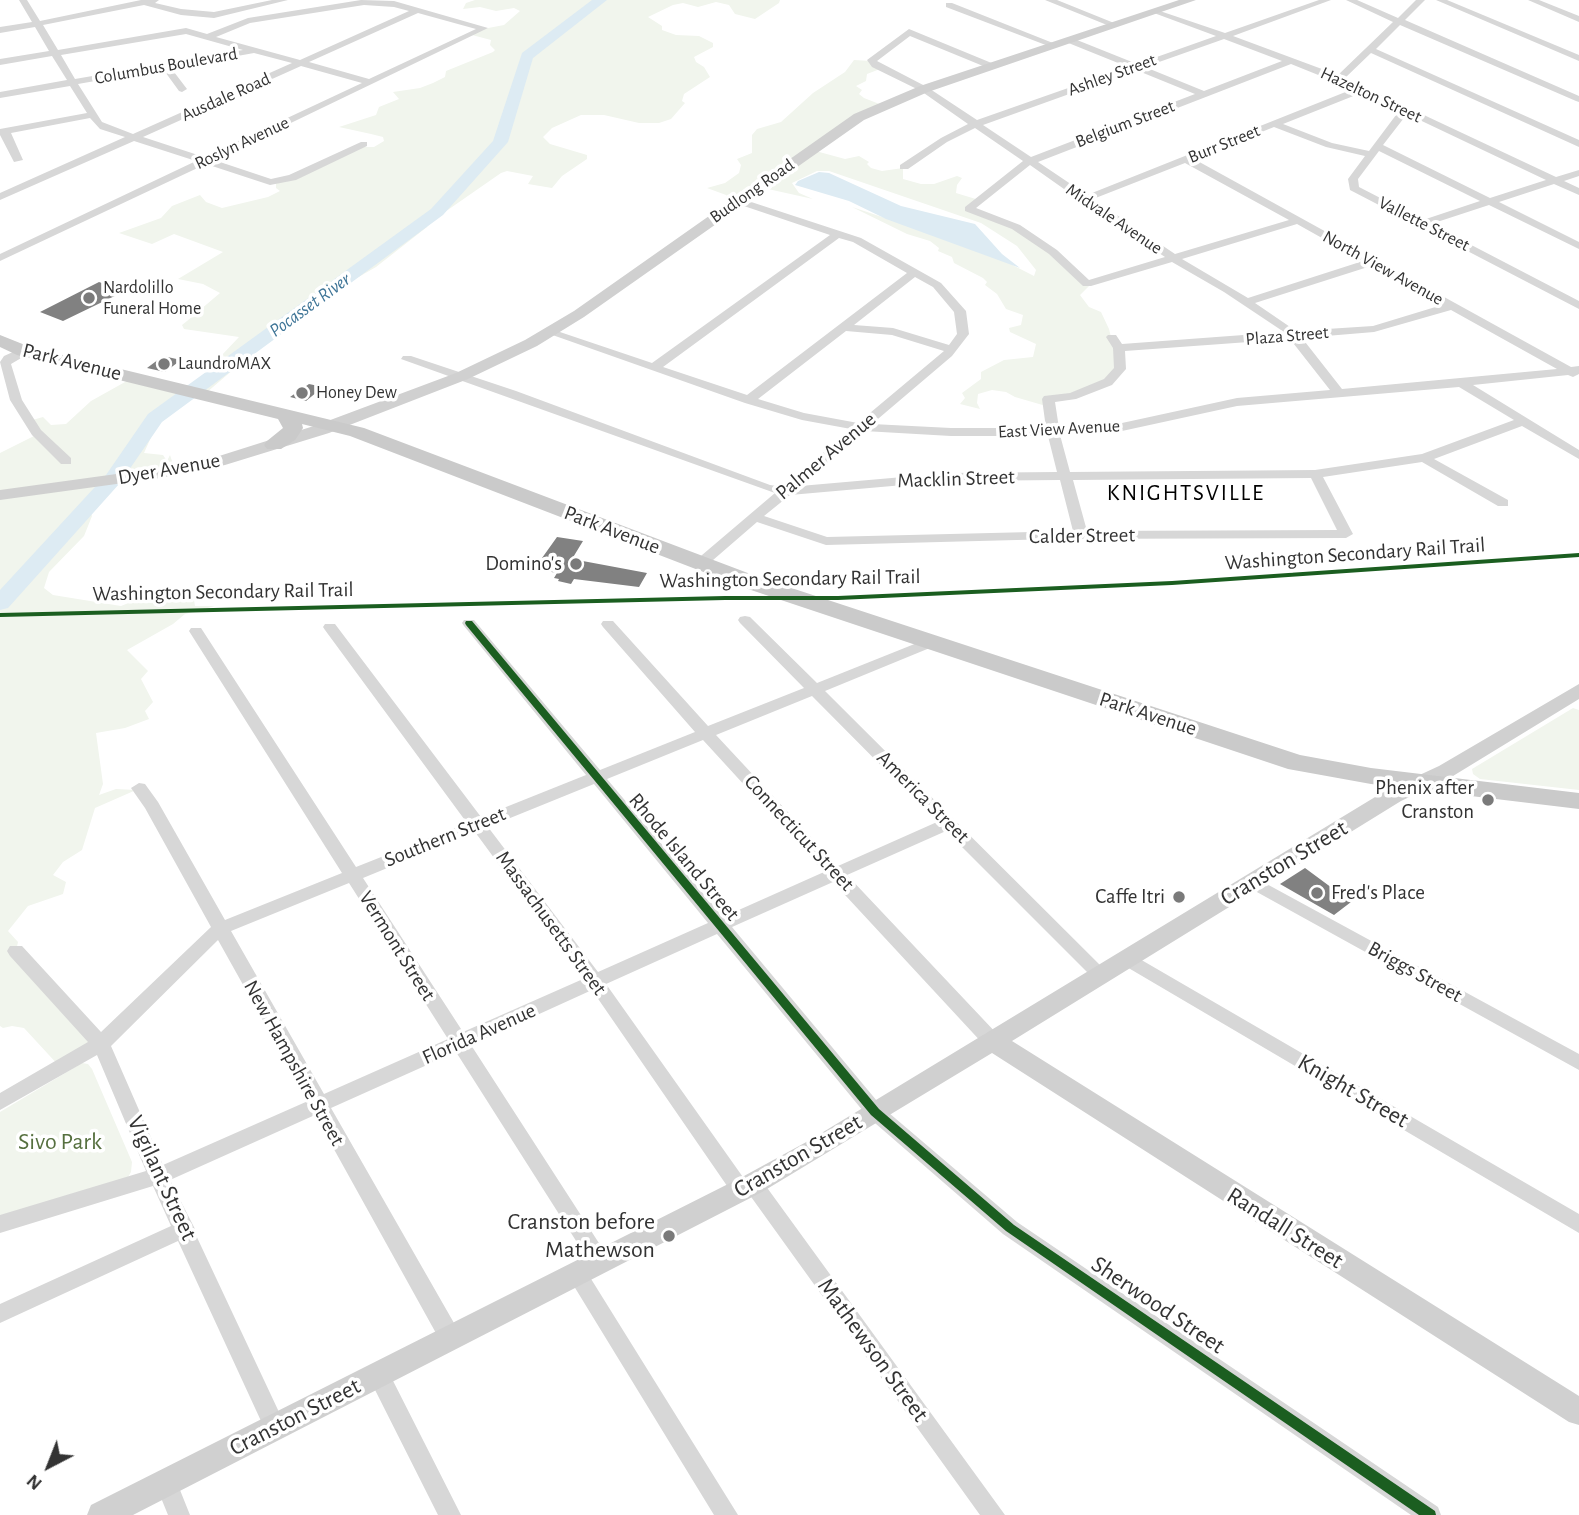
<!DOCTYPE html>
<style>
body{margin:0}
#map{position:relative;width:1579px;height:1515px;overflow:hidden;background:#fff;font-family:"Alegreya Sans",sans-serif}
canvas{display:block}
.north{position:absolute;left:14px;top:1431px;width:70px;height:70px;-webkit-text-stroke:5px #fff;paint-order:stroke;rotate:222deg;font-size:19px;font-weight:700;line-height:28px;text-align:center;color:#333}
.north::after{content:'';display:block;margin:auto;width:24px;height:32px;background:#333;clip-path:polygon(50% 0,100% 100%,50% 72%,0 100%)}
</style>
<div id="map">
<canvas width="1579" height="1515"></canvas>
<div class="north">N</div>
</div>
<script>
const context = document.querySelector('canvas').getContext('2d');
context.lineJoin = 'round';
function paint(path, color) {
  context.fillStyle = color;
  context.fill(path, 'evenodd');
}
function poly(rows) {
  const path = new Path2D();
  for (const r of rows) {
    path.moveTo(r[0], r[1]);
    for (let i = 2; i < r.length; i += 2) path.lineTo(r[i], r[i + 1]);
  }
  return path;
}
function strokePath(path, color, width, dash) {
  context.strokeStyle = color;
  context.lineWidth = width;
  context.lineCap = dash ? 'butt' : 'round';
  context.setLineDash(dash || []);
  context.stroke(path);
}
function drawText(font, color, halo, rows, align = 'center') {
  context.font = font + ' "Alegreya Sans",sans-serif';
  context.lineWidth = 7;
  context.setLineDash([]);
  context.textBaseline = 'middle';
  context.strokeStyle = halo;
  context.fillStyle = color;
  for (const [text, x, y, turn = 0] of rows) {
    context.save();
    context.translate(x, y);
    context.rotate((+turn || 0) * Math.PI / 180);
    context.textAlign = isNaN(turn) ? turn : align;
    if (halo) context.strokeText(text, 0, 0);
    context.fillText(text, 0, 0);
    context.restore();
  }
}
paint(poly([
 [475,0,780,0,779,3,755,19,735,14,729,5,716,2,698,7,683,3,673,5,648,17,662,26,662,30,676,35,699,36,713,43,713,47,694,57,696,62,704,67,710,77,684,94,682,101,685,103,671,119,659,123,639,123,604,115,581,115,552,128,543,137,550,144,587,155,587,159,562,176,552,188,528,184,533,176,507,171,501,173,429,223,427,227,376,267,329,294,283,327,206,393,199,392,182,406,158,412,161,415,144,453,163,455,167,461,170,455,174,467,95,480,96,495,88,506,92,516,84,536,49,572,44,588,53,595,121,606,141,598,193,594,195,606,215,606,185,614,173,624,127,650,148,671,141,679,153,702,145,711,149,719,125,728,96,733,103,784,99,795,116,789,136,790,95,808,82,850,63,862,53,875,66,882,63,894,28,906,8,931,18,942,16,951,98,1043,60,1067,24,1028,12,1026,3,1028,0,1026,0,453,36,435,29,421,43,417,51,425,66,424,91,401,134,377,188,387,202,376,239,337,184,329,182,325,187,321,220,293,203,284,178,279,223,252,174,234,152,244,119,233,161,218,172,206,200,195,206,202,222,208,268,197,280,191,276,188,276,182,355,147,374,147,384,141,383,137,371,134,339,127,376,115,379,107,399,99,393,92,420,88,433,83,445,77,446,71,493,52,495,50,490,45,491,40,472,35,483,29,504,25,520,11,514,8,496,11,480,7,463,9,466,3],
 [854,60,871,61,880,69,867,74,866,81,856,86,862,90,859,94,864,98,882,105,812,150,845,159,859,156,869,162,867,164,871,168,882,171,903,168,903,179,921,184,934,184,957,176,962,178,957,185,956,193,979,200,969,208,1018,229,1090,285,1080,295,1089,307,1101,312,1109,329,1119,369,1093,389,1048,399,1046,406,1015,397,1006,392,992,390,978,394,977,403,980,409,960,404,965,398,962,393,981,379,981,372,1004,360,1033,357,1036,344,1010,332,1009,328,1021,325,1023,315,1006,309,997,294,985,285,987,282,983,278,954,263,952,257,938,251,939,248,930,241,907,234,852,207,985,251,1034,276,1036,270,1017,246,981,223,829,171,817,171,792,183,799,193,813,199,759,187,734,204,726,195,707,188,725,183,739,173,741,165,737,159,752,153,752,135,757,129,781,122,813,93,845,72],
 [1573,708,1579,710,1579,790,1480,779,1473,774,1472,769],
 [82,1063,88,1064,92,1069,132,1162,131,1172,127,1179,0,1218,0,1112]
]), '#f1f5ed');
paint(poly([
 [819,172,829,173,901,206,975,224,1002,254,1020,268,886,219,849,201,795,185,798,181]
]), '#ddebf3');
paint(poly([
 [592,0,607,0,533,58,508,142,443,215,162,422,120,483,8,608,0,610,0,590,106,475,148,414,431,209,493,141,522,53,592,0]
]), '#ddebf3');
paint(poly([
 [99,282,125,291,63,321,40,312],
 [163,356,181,360,165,372,147,368],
 [309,384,323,387,306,401,290,397],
 [557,537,583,541,572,559,647,573,639,587,574,579,571,584,558,581,559,579,554,578,557,573,546,571,553,560,542,558],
 [1305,868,1351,902,1334,915,1280,884]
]), '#818181');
paint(poly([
 [19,0,27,0,40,21,141,0,159,0,155,3,181,9,214,12,272,0,288,0,214,18,181,15,144,5,43,25,58,50,186,28,207,34,248,18,361,0,394,1,488,28,214,160,271,179,289,175,361,142,367,142,367,146,296,180,270,185,206,164,0,261,0,254,196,161,134,141,0,200,0,193,125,137,100,129,90,118,11,133,23,160,14,162,0,135,0,129,87,113,70,86,0,98,0,92,67,80,52,56,0,65,0,59,49,51,35,27,0,33,0,27,32,22,19,0],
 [364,5,394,7,409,11,300,60,216,37,250,23,364,5],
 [418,13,476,29,369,79,309,62,418,13],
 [186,34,243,50,75,79,61,55,186,34],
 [254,53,292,63,133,134,102,122,78,84,163,69,179,91,182,92,187,89,171,68,254,53],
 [301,66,362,83,204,157,143,137,301,66],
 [1045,0,1057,0,1119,25,1112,27,1045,0],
 [1319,0,1331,0,1233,36,1338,75,1393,22,1346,0,1357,0,1398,18,1416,0,1425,0,1405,20,1579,96,1579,102,1576,101,1400,25,1376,49,1579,140,1579,147,1371,53,1345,78,1556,177,1579,170,1579,176,1564,181,1579,188,1579,195,1554,184,1499,202,1579,242,1579,249,1489,205,1431,224,1579,301,1579,309,1350,190,1348,179,1365,156,1326,147,1274,127,1194,159,1571,367,1579,366,1579,374,1573,377,1568,375,1473,385,1579,450,1579,459,1522,426,1434,459,1508,500,1508,506,1498,506,1422,462,1323,477,1353,534,1346,538,1055,539,826,545,757,522,705,567,700,568,695,567,693,564,695,561,775,493,401,359,403,356,411,356,516,391,770,485,783,487,851,429,802,420,745,403,544,332,546,330,554,330,652,363,830,235,735,203,735,199,739,198,861,238,941,283,966,311,969,334,952,356,872,424,951,428,1046,428,1042,399,1044,396,1070,393,1104,379,1114,368,1113,348,1106,337,1108,335,1116,335,1122,344,1284,332,1224,292,1172,262,1091,286,1083,286,1049,254,1012,229,965,211,965,207,1023,161,975,128,947,142,908,169,900,169,900,165,941,138,968,124,921,91,872,67,867,60,909,29,994,64,994,68,988,68,910,36,877,61,927,87,977,120,1128,67,1066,42,1066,38,1072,38,1137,64,1216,36,1154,13,1154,9,1225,33,1319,0],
 [1224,39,1282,61,1204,91,1145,67,1224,39],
 [1291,64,1353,89,1087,195,1038,162,1291,64],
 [1136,70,1195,94,1031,157,983,125,1136,70],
 [1361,93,1399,111,1369,151,1332,143,1283,124,1361,93],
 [1407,114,1546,180,1490,198,1383,145,1407,114],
 [1379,151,1480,201,1423,220,1359,187,1358,179,1379,151],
 [1185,163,1289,220,1175,254,1093,199,1185,163],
 [1030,165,1081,201,1165,257,1089,280,1057,250,1020,225,976,208,1030,165],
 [1297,224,1363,261,1248,298,1182,259,1297,224],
 [839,238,853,242,907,273,747,395,663,367,839,238],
 [1371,266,1442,305,1373,326,1296,331,1255,303,1371,266],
 [915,277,933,287,954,312,957,334,949,345,893,328,854,325,915,277],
 [1451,310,1557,369,1342,389,1302,338,1374,332,1451,310],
 [846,331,892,335,944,351,858,423,804,413,758,399,846,331],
 [1290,339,1330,390,1237,398,1122,423,1059,428,1055,402,1076,399,1112,385,1126,369,1125,351,1290,339],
 [1459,387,1514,420,1422,454,1315,470,1070,472,1060,435,1122,431,1237,406,1459,387],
 [864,431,951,436,1048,436,1057,472,949,473,800,486,864,431],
 [1311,478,1337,530,1087,531,1073,480,1311,478],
 [1060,480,1073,531,827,537,764,516,790,495,949,481,1060,480],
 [1436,0,1447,0,1579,55,1579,61,1436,0],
 [1528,0,1539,0,1579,16,1579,22,1528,0],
 [946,3,952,3,1058,45,1051,47,946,7,946,3],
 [24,347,28,348,28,354,11,364,22,400,41,430,71,458,71,464,61,464,32,435,10,400,0,362,4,356,24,347],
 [745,616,750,617,817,683,927,639,937,639,939,642,937,645,825,691,1109,974,1106,979,1100,981,1094,979,946,831,847,875,999,1036,1001,1041,999,1046,992,1048,985,1046,833,882,732,927,882,1107,1017,1222,1438,1507,1441,1515,1411,1515,1003,1234,868,1117,717,934,606,984,745,1180,753,1176,760,1178,1005,1515,980,1515,749,1194,741,1198,734,1196,592,990,471,1045,606,1254,609,1260,606,1266,599,1269,592,1266,456,1052,331,1108,458,1330,461,1337,458,1344,450,1346,442,1344,315,1115,170,1180,195,1229,194,1231,286,1427,283,1434,275,1437,267,1434,178,1241,0,1323,0,1304,171,1226,153,1186,0,1233,0,1215,146,1171,97,1055,0,1110,0,1093,88,1042,10,956,7,951,10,946,22,946,101,1032,211,927,145,808,131,788,139,783,145,784,158,802,225,920,342,873,189,631,191,628,201,628,356,867,467,823,325,630,323,627,325,624,335,624,481,817,586,775,464,626,462,623,464,620,474,620,600,770,695,732,603,627,601,624,603,621,613,621,708,726,804,688,740,623,738,620,740,617,745,616],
 [812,696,937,822,838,866,716,735,812,696],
 [703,740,824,872,723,917,607,779,703,740],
 [594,784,708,923,598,972,488,827,594,784],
 [475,832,583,979,463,1032,363,878,475,832],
 [349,883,448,1039,324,1094,231,931,349,883],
 [218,940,308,1101,163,1165,111,1046,218,940],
 [1252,876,1579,1054,1579,1070,1246,886,1244,882,1246,878,1252,876],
 [1126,951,1579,1214,1579,1233,1120,963,1117,958,1120,953,1126,951],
 [576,1263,583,1266,738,1515,714,1515,569,1278,566,1272,569,1266,576,1263],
 [378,1364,386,1367,461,1515,438,1515,367,1374,370,1367,378,1364],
 [166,1472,174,1475,190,1515,168,1515,155,1483,158,1475,166,1472]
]), '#d7d7d7');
paint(poly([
 [1179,0,1196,0,928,92,864,120,584,317,537,346,468,379,329,433,225,465,160,478,0,500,0,490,160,468,216,457,317,425,456,373,525,340,574,311,854,114,920,86,1179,0],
 [1579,684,1579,699,1453,776,1401,801,1012,1041,1579,1396,1579,1425,1569,1422,992,1053,762,1192,133,1515,87,1515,91,1505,744,1176,810,1140,1385,791,1439,766,1579,684]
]), '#d0d0d0');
paint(poly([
 [0,335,30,347,364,428,761,578,1300,755,1371,768,1579,793,1579,809,1371,784,1288,769,745,588,350,436,302,424,303,428,295,440,281,449,267,449,264,445,267,441,283,428,278,419,17,355,0,347,0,335]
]), '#cacaca');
paint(poly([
 [1579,553,1579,557,1172,585,838,600,725,600,0,617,0,613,725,596,838,596,1172,581,1579,553],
 [466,621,472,621,879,1109,1014,1225,1435,1511,1436,1515,1419,1515,1006,1231,871,1115,466,625,465,623,466,621]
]), '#1b5e20');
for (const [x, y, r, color] of [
 [89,298,7,"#7a7a7a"],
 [164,364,7,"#7a7a7a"],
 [302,393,7,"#7a7a7a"],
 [576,564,7,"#7a7a7a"],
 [1488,800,7,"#7a7a7a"],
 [1317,893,7,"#7a7a7a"],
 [1179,897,7,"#7a7a7a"],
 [669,1236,7,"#7a7a7a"]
]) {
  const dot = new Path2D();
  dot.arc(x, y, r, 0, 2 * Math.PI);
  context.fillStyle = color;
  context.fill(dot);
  strokePath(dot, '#fff', 2.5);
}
drawText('18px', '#333', '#fff', [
 ["Columbus Boulevard",166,66,-10],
 ["Ashley Street",1112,75,-20],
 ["Hazelton Street",1371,95,25],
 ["Ausdale Road",226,97,-24],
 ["Belgium Street",1125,124,-21],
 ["Roslyn Avenue",242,143,-25],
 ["Burr Street",1224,144,-22],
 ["Budlong Road",752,191,-35],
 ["Midvale Avenue",1114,219,34],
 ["Vallette Street",1424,224,27],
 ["North View Avenue",1383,268,29],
 ["Plaza Street",1287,336,-5],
 ["East View Avenue",1059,429,-3]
]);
drawText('18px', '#333', '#fff', [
 ["Nardolillo",103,288],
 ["Funeral Home",103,309],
 ["LaundroMAX",178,364],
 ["Honey Dew",316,393]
], 'left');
drawText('italic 19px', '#3f7597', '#fff', [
 ["Pocasset River",310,305,-36]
]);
drawText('21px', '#333', '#fff', [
 ["Park Avenue",72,362,14],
 ["Palmer Avenue",826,456,-40],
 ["Dyer Avenue",169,469,-10],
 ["Macklin Street",956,479,-2],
 ["Park Avenue",612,530,21],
 ["Calder Street",1082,536,-1],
 ["Washington Secondary Rail Trail",1355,554,-4],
 ["Washington Secondary Rail Trail",790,579,-1],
 ["Washington Secondary Rail Trail",223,592,-1],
 ["Park Avenue",1148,714,18],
 ["America Street",923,797,45],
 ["Connecticut Street",799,833,47],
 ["Southern Street",445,837,-22],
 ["Rhode Island Street",684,857,50],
 ["Massachusetts Street",551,923,54],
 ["Vermont Street",397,946,58],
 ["Briggs Street",1415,972,29],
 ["Florida Avenue",479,1034,-24],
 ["New Hampshire Street",294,1063,61]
]);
drawText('21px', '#333', '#fff', [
 ["Domino's",562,564],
 ["Phenix after",1474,788],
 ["Cranston",1474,812],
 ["Fred's Place",1331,893,"left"],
 ["Caffe Itri",1165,897]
], 'right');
context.letterSpacing = '2px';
drawText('23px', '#000', '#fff', [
 ["KNIGHTSVILLE",1186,493]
]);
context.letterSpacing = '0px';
drawText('24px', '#333', '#fff', [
 ["Cranston Street",1284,863,-31],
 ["Knight Street",1353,1091,30],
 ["Cranston Street",798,1156,-30],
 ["Vigilant Street",162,1178,65],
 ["Randall Street",1285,1228,32],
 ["Sherwood Street",1158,1305,34],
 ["Mathewson Street",873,1350,54],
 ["Cranston Street",295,1417,-27]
]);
drawText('24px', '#56703f', '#fff', [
 ["Sivo Park",60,1142]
]);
drawText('24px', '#333', '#fff', [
 ["Cranston before",655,1222],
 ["Mathewson",655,1250]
], 'right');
</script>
